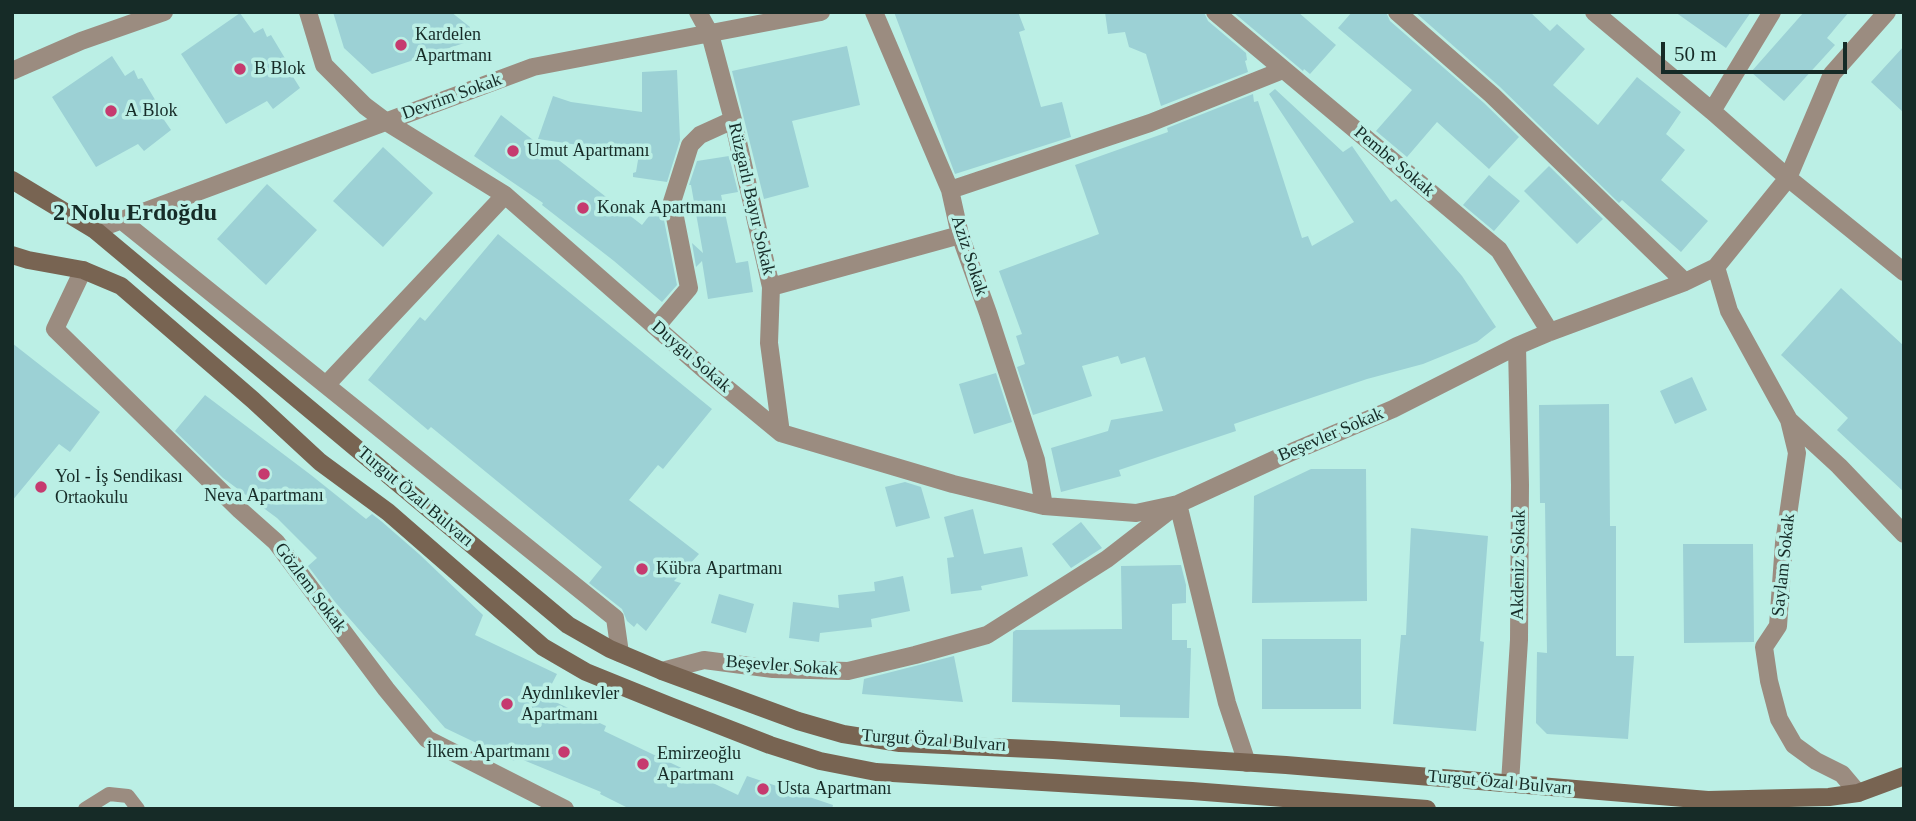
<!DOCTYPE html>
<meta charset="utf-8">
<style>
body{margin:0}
#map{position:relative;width:1916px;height:821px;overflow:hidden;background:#bbefe5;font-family:"Times New Roman",serif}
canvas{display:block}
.frame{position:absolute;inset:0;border:14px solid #162b27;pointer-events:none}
.scale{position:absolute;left:1661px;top:42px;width:186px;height:32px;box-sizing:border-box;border:4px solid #162b27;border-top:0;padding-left:9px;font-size:21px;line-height:24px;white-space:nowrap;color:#162b27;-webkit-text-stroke:5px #bbefe5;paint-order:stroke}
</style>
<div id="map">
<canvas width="1916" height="821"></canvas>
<div class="frame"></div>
<div class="scale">50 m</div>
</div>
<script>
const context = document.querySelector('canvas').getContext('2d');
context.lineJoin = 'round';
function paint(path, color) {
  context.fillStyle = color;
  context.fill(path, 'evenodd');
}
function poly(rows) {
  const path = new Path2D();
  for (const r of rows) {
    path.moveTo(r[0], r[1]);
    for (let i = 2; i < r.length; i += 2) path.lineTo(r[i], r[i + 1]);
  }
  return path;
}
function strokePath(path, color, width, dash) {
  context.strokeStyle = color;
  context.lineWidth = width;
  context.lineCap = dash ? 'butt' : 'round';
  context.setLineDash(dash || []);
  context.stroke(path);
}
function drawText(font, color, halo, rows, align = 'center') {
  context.font = font + ' "Times New Roman",serif';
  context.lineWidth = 7;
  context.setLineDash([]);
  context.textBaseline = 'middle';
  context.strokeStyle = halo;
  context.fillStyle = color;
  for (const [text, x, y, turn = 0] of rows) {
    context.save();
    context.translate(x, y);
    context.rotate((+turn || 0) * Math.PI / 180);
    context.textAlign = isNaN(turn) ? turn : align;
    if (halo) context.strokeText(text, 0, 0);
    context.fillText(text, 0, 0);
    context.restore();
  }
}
paint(poly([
 [333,12,451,12,470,27,467,42,372,74,344,48],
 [894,12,1018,12,1025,30,1019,32,1041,107,1062,102,1071,137,955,174],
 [1105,12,1204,12,1208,21,1246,53,1247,60,1245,61,1248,72,1161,106,1146,54,1129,47,1125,32,1108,34],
 [1233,12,1298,12,1336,45,1310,74,1304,69,1303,71],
 [1352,12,1386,12,1390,21,1484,103,1519,137,1489,169,1437,122,1407,157,1376,131,1412,90,1338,28],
 [1415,12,1530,12,1550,31,1557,24,1585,49,1553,85,1598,125,1637,77,1681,112,1666,134,1685,150,1661,180,1708,221,1681,252,1622,200,1619,203,1500,87],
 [1675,12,1751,12,1726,48],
 [1804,12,1849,12,1827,38,1835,45,1784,101,1751,72],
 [240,13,254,33,263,28,267,37,271,35,289,65,290,72,300,88,273,109,267,101,226,124,181,54],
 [847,46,860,105,792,121,809,187,764,199,732,71],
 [1904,46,1904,113,1871,82],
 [112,56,125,76,134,70,138,79,142,78,160,108,160,114,171,130,144,151,138,144,96,167,52,97],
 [677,70,680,140,667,182,633,177,633,173,636,172,639,154,538,139,553,96,571,102,642,112,642,72],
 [1275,89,1343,152,1352,146,1391,202,1396,199,1462,276,1496,327,1477,342,1423,364,1367,379,1234,424,1236,431,1119,470,1121,476,1061,492,1051,448,1108,431,1111,420,1163,411,1145,357,1121,364,1118,356,1082,366,1092,396,1033,415,1017,367,1025,364,1016,336,1022,334,999,271,1099,234,1075,165,1168,132,1167,128,1253,94,1254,102,1258,101,1302,238,1308,236,1312,246,1354,222,1269,94],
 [501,115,642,225,653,211,664,220,677,285,662,302,614,261,542,205,543,203,474,156],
 [383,147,433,193,383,247,333,201],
 [729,156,738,192,721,195,736,263,748,261,753,292,708,299,702,261,696,267,692,243,703,253,691,185,689,185,697,161],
 [1549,166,1603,219,1577,244,1524,191],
 [1489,175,1520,201,1494,231,1463,205],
 [267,184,317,230,266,285,217,239],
 [498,234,712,409,663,469,658,465,629,500,699,554,674,581,681,583,646,631,637,623,634,627,627,621,622,609,589,583,602,567,431,427,428,430,368,380,420,317,425,321],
 [1841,288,1904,346,1904,492,1837,430,1848,418,1781,355],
 [12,343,100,412,70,452,59,444,12,501],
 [996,373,1012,422,974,434,959,384],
 [1692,377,1707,410,1675,424,1660,391],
 [205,395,311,475,366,519,372,514,381,521,419,554,483,615,475,635,557,674,545,697,606,726,604,731,738,795,747,776,833,805,832,809,630,809,600,794,601,792,516,757,514,761,445,728,335,602,308,566,317,558,277,518,223,478,175,431],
 [1609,404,1610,526,1616,526,1616,656,1634,656,1628,739,1547,734,1536,723,1537,652,1547,653,1545,503,1540,503,1539,405],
 [1311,469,1366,469,1367,601,1252,603,1254,496],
 [905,482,921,487,930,518,896,527,885,487],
 [973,509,984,554,1022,547,1028,576,981,586,982,590,951,594,947,558,954,557,944,517],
 [1081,522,1102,548,1071,568,1052,544],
 [1411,528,1488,536,1480,641,1484,642,1476,731,1393,724,1401,635,1406,635],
 [1683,544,1753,544,1754,642,1684,643],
 [1181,565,1186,585,1186,603,1172,604,1172,640,1187,640,1187,648,1191,648,1189,718,1120,717,1120,705,1012,702,1013,632,1016,630,1122,629,1121,566],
 [903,576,910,611,871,619,872,627,820,633,819,642,789,638,793,602,839,608,838,595,875,591,874,582],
 [719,594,754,604,746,633,711,623],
 [1262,639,1361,639,1361,709,1262,709],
 [954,656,963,702,862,694,864,679]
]), '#9cd1d5');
strokePath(poly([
 [85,809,109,794,128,796,138,809]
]), '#9b8c80', 14);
strokePath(poly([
 [308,12,324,65,365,106,385,121,505,195,707,372,781,433,953,484,1044,506,1136,513,1178,504,1227,703,1247,763],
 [698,12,710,34,733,120,771,287,769,343,781,433],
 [874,12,950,190,960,235,988,313,1036,460,1044,506],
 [1215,12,1499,250,1550,332],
 [1397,12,1492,95,1685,282],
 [1594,12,1712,111,1788,178,1904,272],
 [12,71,81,41,164,12],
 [1712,111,1772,12],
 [950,190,1150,123,1283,70],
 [121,220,615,618,620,653],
 [95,230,533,67,821,12],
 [1716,267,1729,311,1789,420,1839,466,1904,534],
 [83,270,55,329,240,510,276,542,386,689,427,739,565,809],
 [771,287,960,235],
 [656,327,689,288,672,202,690,145,700,135,733,120],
 [326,385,505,195],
 [1789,420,1797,453,1784,543,1778,626,1764,647,1769,681,1779,719,1794,745,1816,761,1842,774,1858,793],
 [662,671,704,660,773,669,848,671,915,655,987,635,1107,559,1178,504,1280,457,1393,409,1517,346,1550,332,1685,282,1716,267,1788,178,1832,74,1887,12],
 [1510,783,1519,640,1520,485,1517,346]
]), '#9b8c80', 18);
strokePath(poly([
 [12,180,95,230,568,625,610,649,662,671,798,721,843,734,900,743,1053,750,1286,765,1708,800,1829,797,1858,793,1904,776],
 [12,255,28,260,83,270,121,286,253,400,320,462,388,512,543,647,586,672,670,706,770,745,820,761,876,772,1192,791,1427,809]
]), '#786452', 18);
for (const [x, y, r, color] of [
 [401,45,7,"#c63a6f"],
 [240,69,7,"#c63a6f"],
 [111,111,7,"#c63a6f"],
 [513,151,7,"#c63a6f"],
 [583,208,7,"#c63a6f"],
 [264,474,7,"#c63a6f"],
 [41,487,7,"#c63a6f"],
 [642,569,7,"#c63a6f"],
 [507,704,7,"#c63a6f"],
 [564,752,7,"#c63a6f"],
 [643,764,7,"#c63a6f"],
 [763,789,7,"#c63a6f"]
]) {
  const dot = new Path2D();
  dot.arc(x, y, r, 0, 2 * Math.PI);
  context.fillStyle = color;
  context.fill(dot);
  strokePath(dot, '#bbefe5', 2.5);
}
drawText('18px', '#162b27', '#bbefe5', [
 ["Kardelen",415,35],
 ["Apartmanı",415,56],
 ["B Blok",254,69],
 ["A Blok",125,111],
 ["Umut Apartmanı",527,151],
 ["Konak Apartmanı",597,208],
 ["Yol - İş Sendikası",55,477],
 ["Ortaokulu",55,498],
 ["Neva Apartmanı",264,496,"center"],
 ["Kübra Apartmanı",656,569],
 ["Aydınlıkevler",521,694],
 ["Apartmanı",521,715],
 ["İlkem Apartmanı",550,752,"right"],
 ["Emirzeoğlu",657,754],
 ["Apartmanı",657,775],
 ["Usta Apartmanı",777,789]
], 'left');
drawText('18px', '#162b27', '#bbefe5', [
 ["Devrim Sokak",452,97,-20],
 ["Pembe Sokak",1394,162,40],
 ["Rüzgarlı Bayır Sokak",751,199,77],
 ["Aziz Sokak",969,256,72],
 ["Duygu Sokak",691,357,41],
 ["Beşevler Sokak",1331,435,-23],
 ["Turgut Özal Bulvarı",415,497,40],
 ["Akdeniz Sokak",1519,565,-89],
 ["Saylam Sokak",1784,565,-84],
 ["Gözlem Sokak",310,588,53],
 ["Beşevler Sokak",782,666,4],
 ["Turgut Özal Bulvarı",934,741,4],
 ["Turgut Özal Bulvarı",1500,783,5]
]);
drawText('bold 24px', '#162b27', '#bbefe5', [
 ["2 Nolu Erdoğdu",135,214]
]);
</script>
